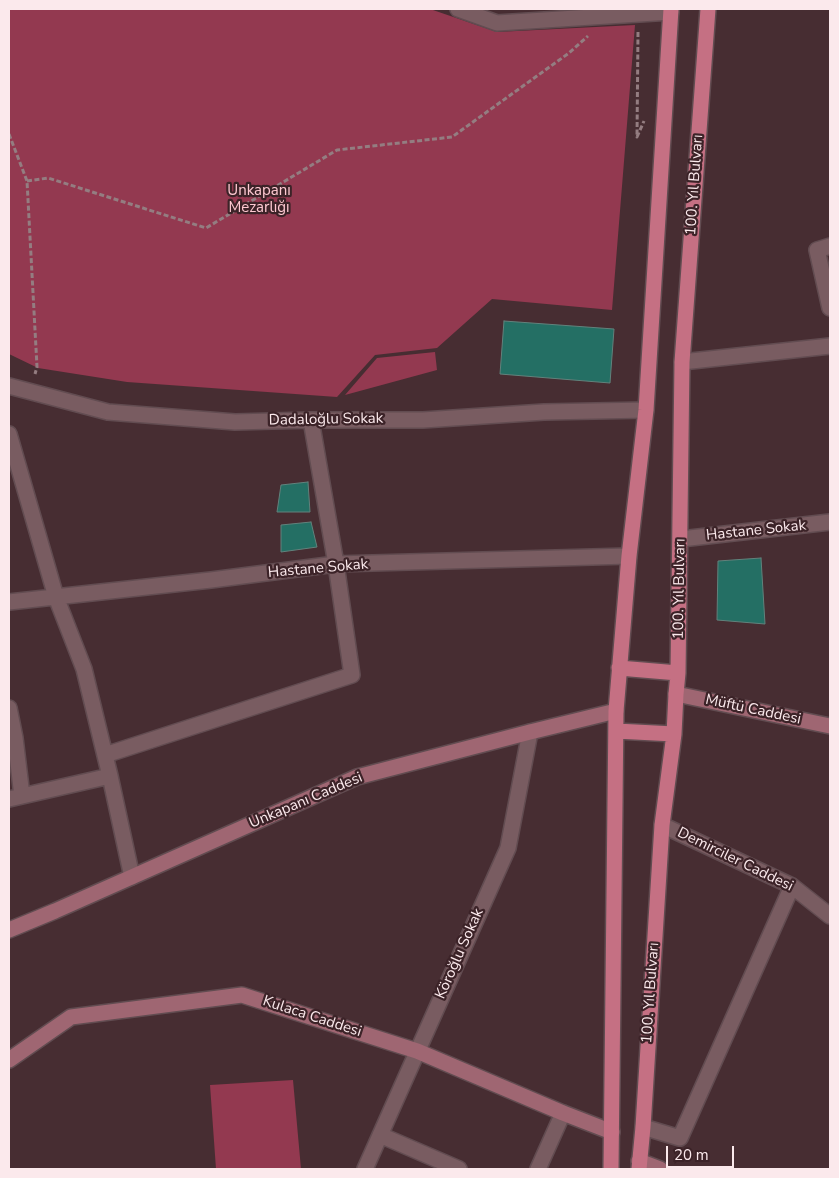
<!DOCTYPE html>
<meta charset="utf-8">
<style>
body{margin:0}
#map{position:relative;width:839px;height:1178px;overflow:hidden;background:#472d32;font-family:"Nunito Sans",sans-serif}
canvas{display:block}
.frame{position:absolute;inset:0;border:10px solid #fbe9ec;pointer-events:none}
.scale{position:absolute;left:666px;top:1146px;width:68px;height:22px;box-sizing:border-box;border:2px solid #fbe9ec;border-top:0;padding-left:6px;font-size:15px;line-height:18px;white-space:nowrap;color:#fbe9ec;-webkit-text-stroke:4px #3c2328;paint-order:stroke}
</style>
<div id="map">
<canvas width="839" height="1178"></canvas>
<div class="frame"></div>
<div class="scale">20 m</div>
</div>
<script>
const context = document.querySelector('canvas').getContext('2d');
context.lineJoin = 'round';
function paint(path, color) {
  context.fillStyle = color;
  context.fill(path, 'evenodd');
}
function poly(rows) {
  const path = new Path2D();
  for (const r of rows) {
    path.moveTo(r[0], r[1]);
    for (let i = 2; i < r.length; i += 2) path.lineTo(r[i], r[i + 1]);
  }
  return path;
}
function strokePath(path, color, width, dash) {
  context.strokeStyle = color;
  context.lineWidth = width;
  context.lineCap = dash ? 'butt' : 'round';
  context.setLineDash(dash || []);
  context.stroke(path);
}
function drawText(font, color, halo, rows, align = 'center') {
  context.font = font + ' "Nunito Sans",sans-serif';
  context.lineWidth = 4.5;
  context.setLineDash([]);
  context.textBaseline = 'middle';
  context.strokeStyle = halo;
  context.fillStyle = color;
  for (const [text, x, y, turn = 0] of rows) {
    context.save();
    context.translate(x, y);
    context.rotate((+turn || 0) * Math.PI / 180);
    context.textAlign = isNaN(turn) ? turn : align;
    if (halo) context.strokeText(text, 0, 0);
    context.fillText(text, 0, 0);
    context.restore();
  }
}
paint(poly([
 [9,9,430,9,497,32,635,25,612,310,492,299,437,348,375,355,337,397,127,382,38,368,9,354],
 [435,352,437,370,345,395,377,358],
 [293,1080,301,1169,216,1169,210,1085]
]), '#933950');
const building = poly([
 [504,321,614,329,610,383,500,374,504,321],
 [308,482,310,512,277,512,281,485,308,482],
 [311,522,317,547,281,552,281,525,311,522],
 [761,558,765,624,717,620,718,561,761,558]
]);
paint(building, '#246f64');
strokePath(building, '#62827c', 1);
const minor = poly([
 [458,9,497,23,671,12],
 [830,246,817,250,830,308],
 [682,362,830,346],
 [9,386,108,412,235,422,311,420,423,420,544,412,646,410],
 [9,434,56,597,84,669,110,776],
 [681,539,830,522],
 [9,602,211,580,336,564,629,556],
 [9,708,15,738,22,796],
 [105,755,352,675,336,564,311,420],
 [9,799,110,776,132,877],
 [662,825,792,886,830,916],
 [643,1127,680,1138,792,886],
 [380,1135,459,1169],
 [365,1169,508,848,530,732],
 [538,1169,563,1113]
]);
const secondary = poly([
 [676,694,830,726],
 [9,930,55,911,357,777,530,732,616,711],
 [9,1060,71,1017,242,995,417,1051,563,1113,612,1132],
 [639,1161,660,1169]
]);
const primary = poly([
 [619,668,678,673],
 [616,731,674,734],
 [611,1169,616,711,629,556,646,410,671,9],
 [639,1169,643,1127,662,825,674,734,676,694,678,673,682,362,708,9]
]);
strokePath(minor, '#624c51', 18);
strokePath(secondary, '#624c51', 18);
strokePath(primary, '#624c51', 18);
strokePath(poly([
 [638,32,637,137,644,121],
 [9,134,27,181,37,367,35,374],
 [27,181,48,178,206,228,337,150,452,137,569,53,588,36]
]), '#947d81', 3, [5, 2.5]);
strokePath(minor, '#795c61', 15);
strokePath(secondary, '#9f6672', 15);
strokePath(primary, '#c57083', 15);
drawText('15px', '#fbe9ec', '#3c2328', [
 ["100. Yıl Bulvarı",695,185,-86],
 ["Dadaloğlu Sokak",326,420,-1],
 ["Hastane Sokak",756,531,-6],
 ["Hastane Sokak",318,569,-5],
 ["100. Yıl Bulvarı",680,589,-89],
 ["Müftü Caddesi",753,710,12],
 ["Unkapanı Caddesi",306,801,-23],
 ["Demirciler Caddesi",735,860,26],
 ["Köroğlu Sokak",460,954,-66],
 ["100. Yıl Bulvarı",651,993,-86],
 ["Kulaca Caddesi",312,1017,18]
]);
drawText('15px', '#ffc9d2', '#3c2328', [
 ["Unkapanı",259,191],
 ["Mezarlığı",259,208]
]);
</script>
